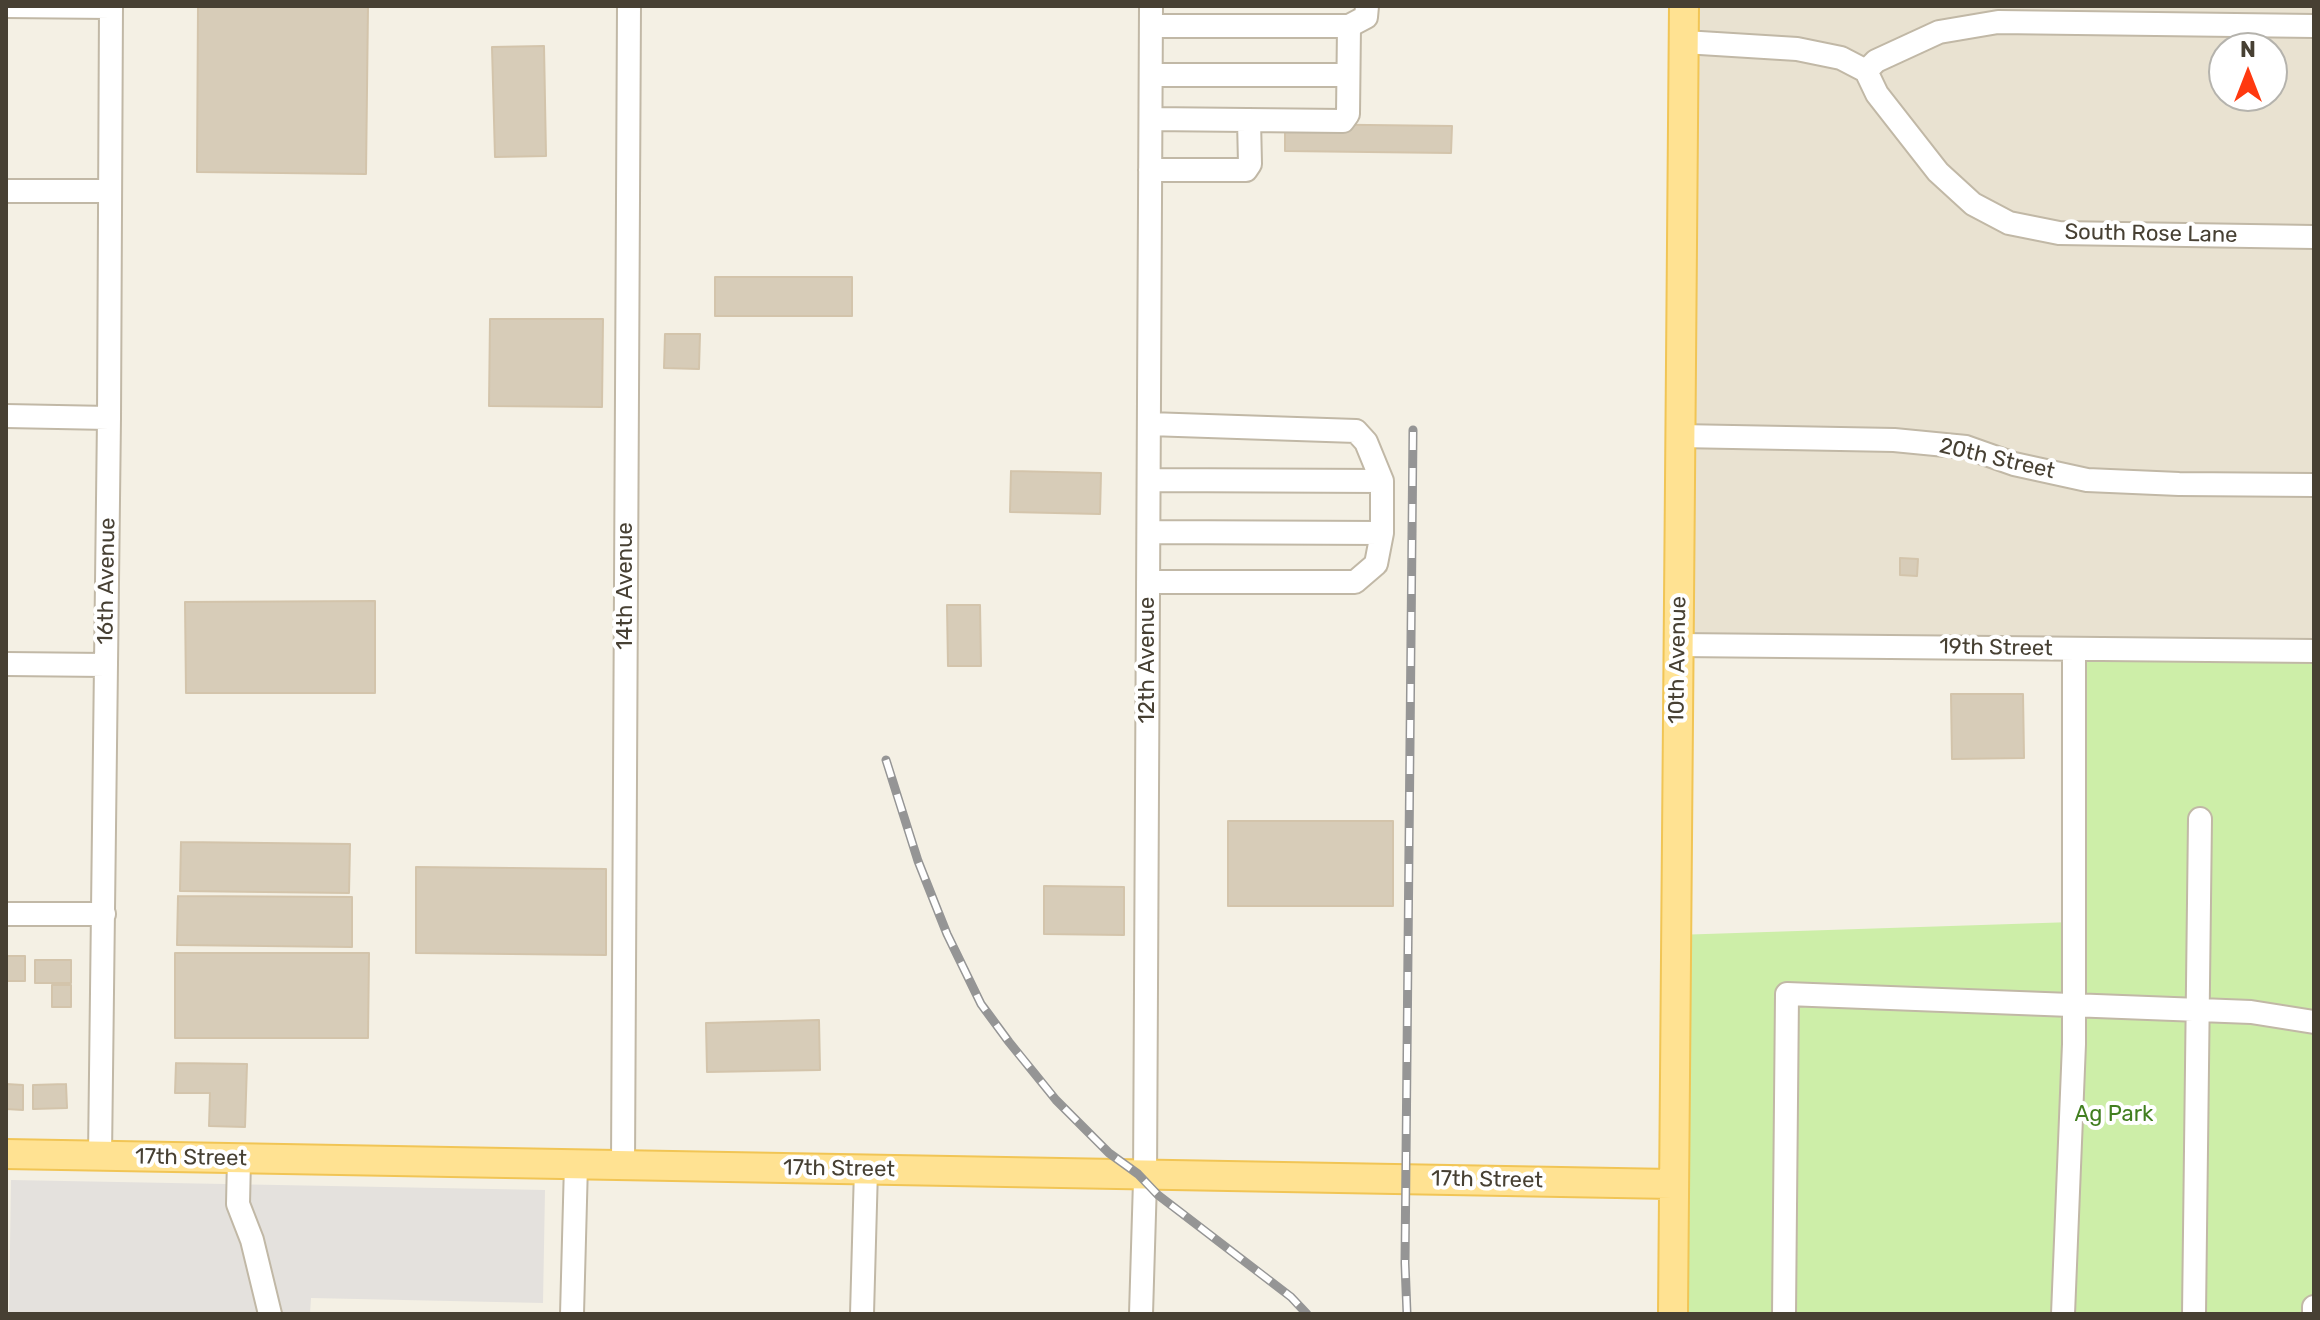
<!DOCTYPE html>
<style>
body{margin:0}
#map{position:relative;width:2320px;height:1320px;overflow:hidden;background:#f4f0e4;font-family:Rubik,sans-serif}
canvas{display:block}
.frame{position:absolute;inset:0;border:8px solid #474033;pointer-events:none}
.north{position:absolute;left:2208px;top:32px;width:80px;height:80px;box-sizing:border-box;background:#fff;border:2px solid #b5b3ad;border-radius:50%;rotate:0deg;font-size:22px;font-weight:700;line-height:32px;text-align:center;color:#474033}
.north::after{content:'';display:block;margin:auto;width:28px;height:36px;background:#ff3910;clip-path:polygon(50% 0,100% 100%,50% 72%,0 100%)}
</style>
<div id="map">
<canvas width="2320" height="1320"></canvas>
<div class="frame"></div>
<div class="north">N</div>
</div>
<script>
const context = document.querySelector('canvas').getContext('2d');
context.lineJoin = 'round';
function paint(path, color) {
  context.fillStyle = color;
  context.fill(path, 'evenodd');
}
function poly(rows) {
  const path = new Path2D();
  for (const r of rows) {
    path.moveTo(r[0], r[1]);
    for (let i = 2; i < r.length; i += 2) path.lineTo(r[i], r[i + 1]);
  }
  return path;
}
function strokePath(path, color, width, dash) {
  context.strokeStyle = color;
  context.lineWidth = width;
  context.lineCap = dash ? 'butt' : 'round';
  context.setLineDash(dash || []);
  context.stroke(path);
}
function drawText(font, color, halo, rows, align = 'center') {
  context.font = font + ' Rubik,sans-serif';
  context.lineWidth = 8;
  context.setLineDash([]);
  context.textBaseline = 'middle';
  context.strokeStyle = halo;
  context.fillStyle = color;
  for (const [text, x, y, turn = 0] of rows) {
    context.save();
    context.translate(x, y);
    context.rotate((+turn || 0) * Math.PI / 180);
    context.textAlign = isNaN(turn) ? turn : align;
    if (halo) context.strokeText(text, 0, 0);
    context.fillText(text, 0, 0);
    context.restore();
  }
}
paint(poly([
 [1684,6,2314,6,2314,651,1678,645],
 [2224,48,2272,48,2272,96,2224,96]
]), '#e9e2d1');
paint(poly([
 [2074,649,2314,651,2314,1314,1673,1314,1675,935,2073,922]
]), '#cdeea8');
paint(poly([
 [11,1180,545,1190,543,1303,311,1298,310,1314,9,1314]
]), '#e4e1dd');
const building = poly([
 [198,6,368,6,366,174,197,172,198,6],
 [544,46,546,156,495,157,492,47,544,46],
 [1285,124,1452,126,1451,153,1285,151,1285,124],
 [715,277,852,277,852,316,715,316,715,277],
 [490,319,603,319,602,407,489,406,490,319],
 [665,334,700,334,699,369,664,368,665,334],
 [1011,471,1101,473,1100,514,1010,512,1011,471],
 [1900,558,1918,559,1917,576,1900,575,1900,558],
 [375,601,375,693,186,693,185,602,375,601],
 [947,605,980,605,981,666,948,666,947,605],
 [1951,694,2023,694,2024,758,1952,759,1951,694],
 [1228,821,1393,821,1393,906,1228,906,1228,821],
 [181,842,350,844,349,893,180,891,181,842],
 [416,867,606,869,606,955,416,953,416,867],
 [1044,886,1124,887,1124,935,1044,934,1044,886],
 [178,896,352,897,352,947,177,945,178,896],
 [175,953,369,953,368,1038,175,1038,175,953],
 [6,956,25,956,25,981,6,981,6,956],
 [35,960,71,960,71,983,35,983,35,960],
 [52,985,71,985,71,1007,52,1007,52,985],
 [819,1020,820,1070,707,1072,706,1023,819,1020],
 [176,1063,247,1064,245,1127,209,1126,210,1093,175,1093,176,1063],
 [6,1084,23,1085,23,1110,6,1109,6,1084],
 [66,1084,67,1108,33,1109,33,1085,66,1084]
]);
paint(building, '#d7ccb8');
strokePath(building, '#d3c4ab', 2);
const minor = poly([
 [6,6,111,7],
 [1151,26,1349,26,1348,114,1343,121,1151,119],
 [1349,26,1366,17,1367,6],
 [1684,42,1797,49,1841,58,1866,71,1876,61,1939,32,1998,22,2314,26],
 [1866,71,1877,94,1938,172,1973,204,2009,223,2059,233,2314,237],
 [1151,75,1348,75],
 [1150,170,1246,170,1250,164,1249,120],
 [6,191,110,191],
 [6,416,109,418],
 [1679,436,1894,440,1966,447,2014,464,2087,480,2179,484,2314,485],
 [1149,480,1382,481],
 [1149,532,1382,533],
 [1148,582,1355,582,1376,564,1382,533,1382,481,1366,442,1356,431,1149,424],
 [1678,645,2314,651],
 [6,664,106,665],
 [6,914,104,914],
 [100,1156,109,418,111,6],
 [239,1159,238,1204,252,1240,270,1314],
 [623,1165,629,6],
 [572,1314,576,1164],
 [862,1314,866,1169],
 [1141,1314,1145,1181,1151,6],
 [1784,1314,1787,994,2251,1012,2314,1022],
 [2063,1314,2074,1044,2074,649],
 [2194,1314,2200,819],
 [2314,1314,2314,1307]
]);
const major = poly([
 [6,1154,1672,1184],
 [1673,1314,1684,6]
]);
strokePath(minor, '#c1b8a6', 26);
strokePath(major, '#f1c555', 32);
strokePath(minor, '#fff', 22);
strokePath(major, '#ffe292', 28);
const rail = poly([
 [886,760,918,861,947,934,981,1004,1009,1042,1056,1100,1109,1153,1138,1174,1158,1195,1291,1297,1307,1314],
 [1407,1314,1405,1263,1413,430]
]);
strokePath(rail, '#959595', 9);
strokePath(rail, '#fff', 6, [18]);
drawText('22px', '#474033', '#fff', [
 ["South Rose Lane",2151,234,1],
 ["20th Street",1997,459,13],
 ["16th Avenue",107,581,-89],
 ["14th Avenue",626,586,-90],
 ["19th Street",1996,648,1],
 ["12th Avenue",1148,660,-90],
 ["10th Avenue",1678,660,-89],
 ["17th Street",191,1158,1],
 ["17th Street",839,1169,1],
 ["17th Street",1487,1180,1]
]);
drawText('22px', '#427f20', '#fff', [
 ["Ag Park",2114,1115]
]);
</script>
